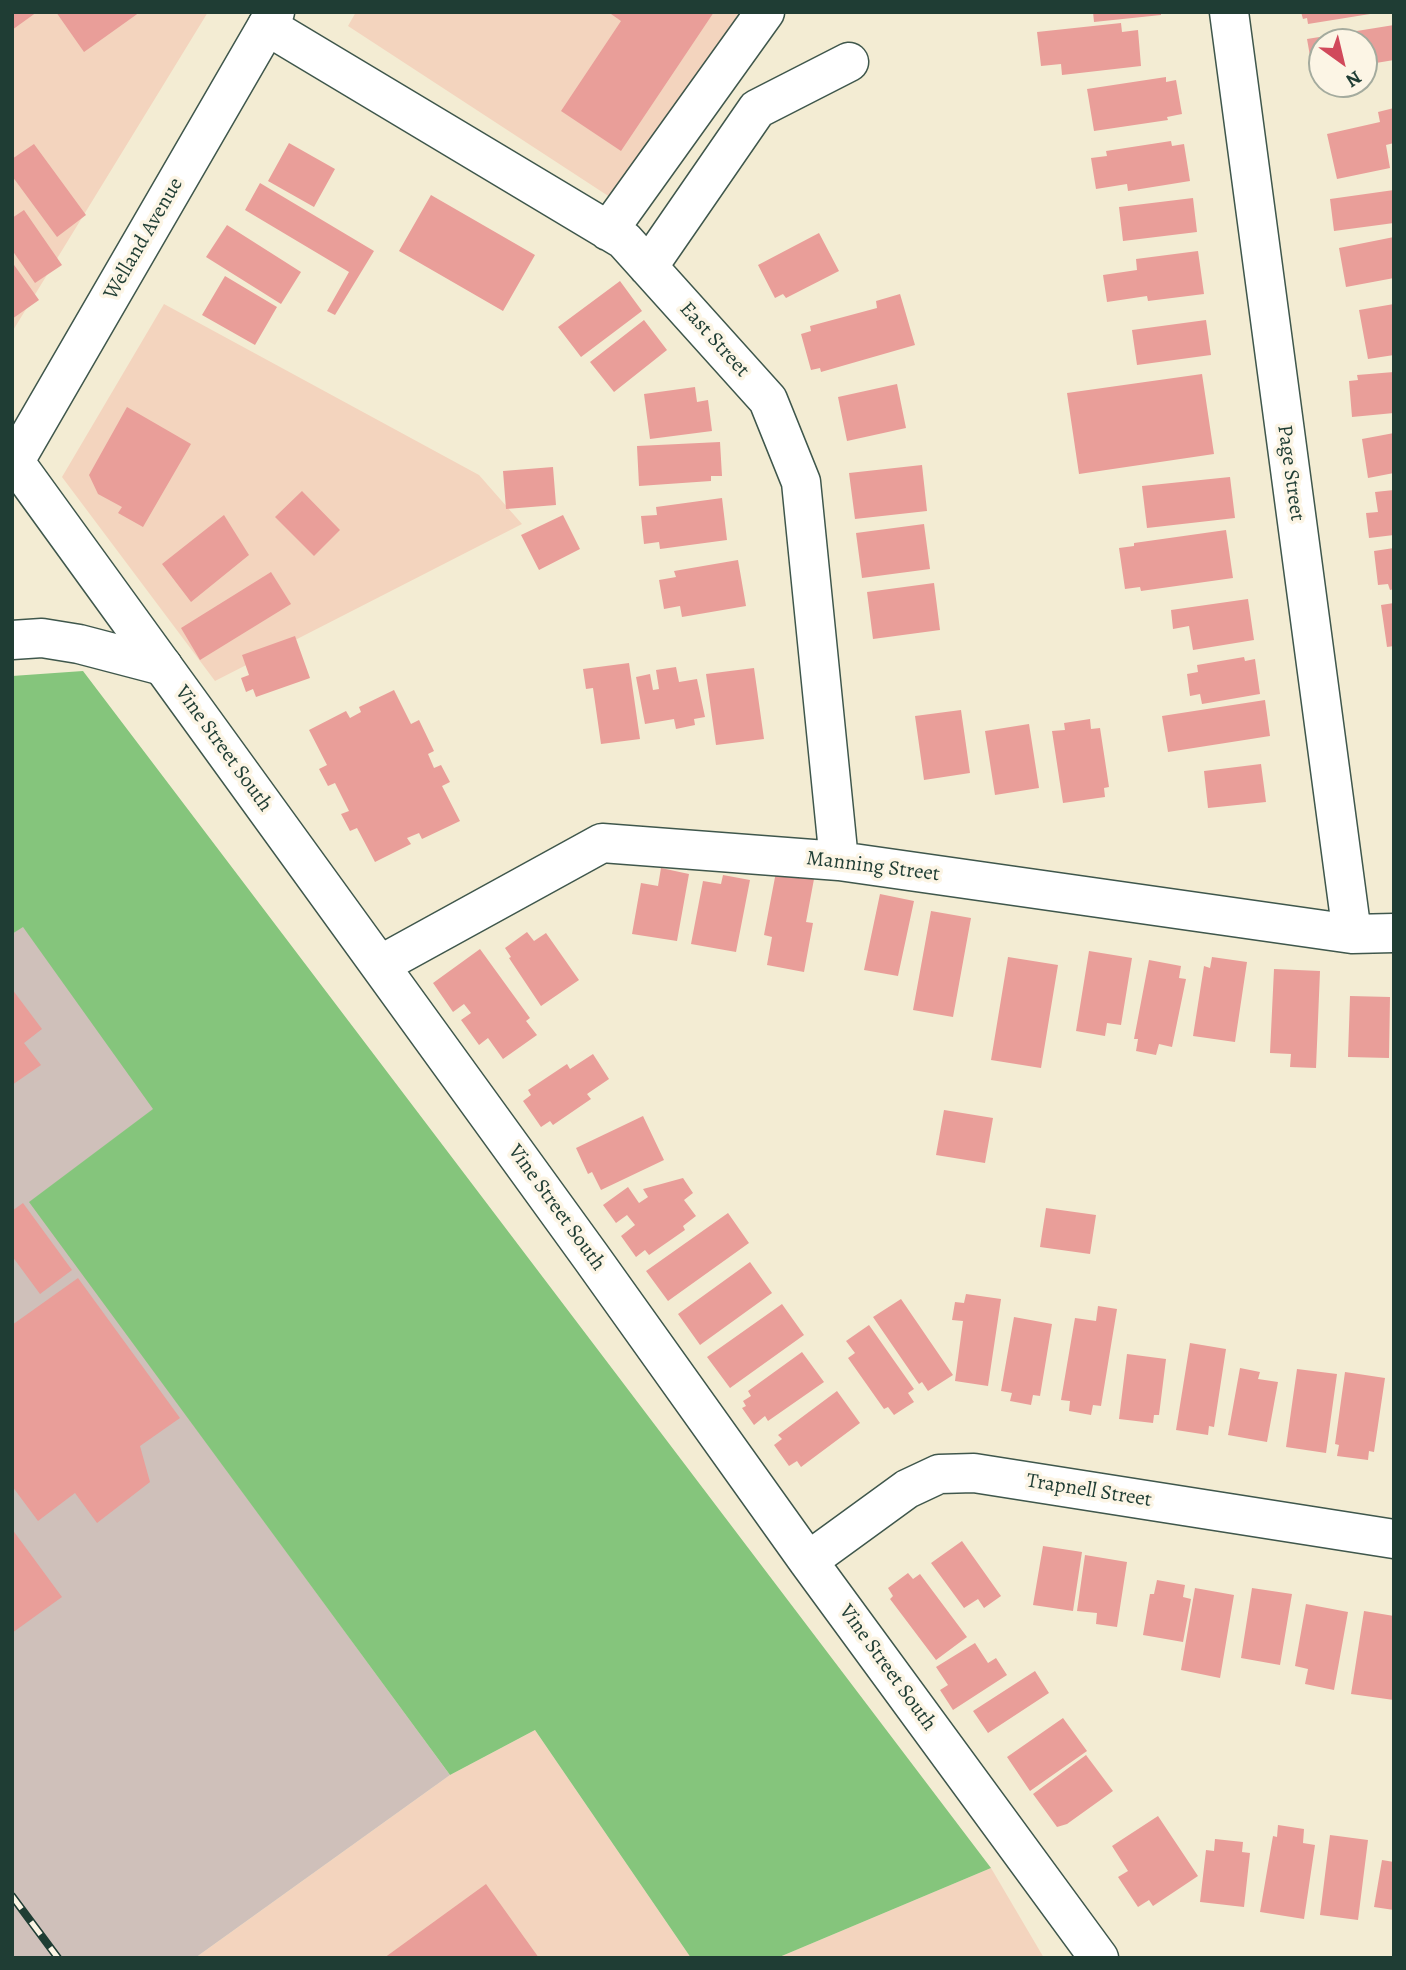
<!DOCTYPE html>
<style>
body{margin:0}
#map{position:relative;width:1406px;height:1970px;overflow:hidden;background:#f3ecd3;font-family:Alegreya,serif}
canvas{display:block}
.frame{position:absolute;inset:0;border:14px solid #1f3d34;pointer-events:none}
.north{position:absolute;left:1308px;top:28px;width:70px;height:70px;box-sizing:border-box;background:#fcf5e5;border:2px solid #a4ab9e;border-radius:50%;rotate:146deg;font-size:19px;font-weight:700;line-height:28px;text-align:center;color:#1f3d34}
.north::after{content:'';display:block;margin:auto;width:24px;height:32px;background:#d1495b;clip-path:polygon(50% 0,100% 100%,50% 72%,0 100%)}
</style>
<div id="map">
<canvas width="1406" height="1970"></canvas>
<div class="frame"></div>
<div class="north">N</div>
</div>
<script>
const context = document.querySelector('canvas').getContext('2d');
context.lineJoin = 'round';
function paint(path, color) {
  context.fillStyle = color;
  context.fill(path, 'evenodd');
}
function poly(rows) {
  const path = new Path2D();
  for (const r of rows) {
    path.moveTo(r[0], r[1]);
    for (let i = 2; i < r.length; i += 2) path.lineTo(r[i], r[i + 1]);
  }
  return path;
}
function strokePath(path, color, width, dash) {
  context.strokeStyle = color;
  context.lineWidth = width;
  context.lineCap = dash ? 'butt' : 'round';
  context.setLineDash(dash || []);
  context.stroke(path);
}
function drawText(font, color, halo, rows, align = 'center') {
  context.font = font + ' Alegreya,serif';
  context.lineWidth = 7;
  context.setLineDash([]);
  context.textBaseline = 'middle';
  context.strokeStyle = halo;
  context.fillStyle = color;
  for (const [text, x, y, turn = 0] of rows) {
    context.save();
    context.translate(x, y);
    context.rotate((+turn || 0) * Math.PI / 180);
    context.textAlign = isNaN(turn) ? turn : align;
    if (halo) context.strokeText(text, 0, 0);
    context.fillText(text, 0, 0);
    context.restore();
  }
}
paint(poly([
 [12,12,208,12,12,332],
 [356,12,776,12,642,218,348,26],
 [164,304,479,475,522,524,215,681,62,477],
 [535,1730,691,1958,195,1958,450,1775],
 [991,1868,1044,1958,777,1958]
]), '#f3d4be');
paint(poly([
 [23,926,154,1109,30,1202,450,1775,195,1958,12,1958,12,934]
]), '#cfc0ba');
paint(poly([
 [83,671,991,1868,777,1958,691,1958,535,1730,450,1775,29,1202,153,1109,23,927,12,934,12,676]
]), '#85c57c');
paint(poly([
 [12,12,37,12,12,30],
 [56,12,140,12,84,52],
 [612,12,714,12,621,151,561,111,621,21,611,14],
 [1093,12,1161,12,1161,15,1094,22],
 [1301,12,1370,12,1370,14,1308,24,1307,18,1303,19],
 [1121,23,1122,32,1138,30,1141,66,1062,75,1061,64,1041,66,1037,32],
 [1394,25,1394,60,1364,65,1364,42,1322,42,1322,72,1313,73,1307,39],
 [1166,77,1166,82,1176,80,1182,114,1167,117,1168,120,1094,131,1087,89],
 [1394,108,1394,143,1386,145,1390,168,1337,179,1327,134,1380,122,1378,112],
 [1171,141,1172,146,1184,144,1190,181,1128,191,1127,184,1096,189,1091,158,1107,156,1106,151],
 [289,143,335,169,314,207,268,181],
 [34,144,86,215,57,237,12,176,12,159],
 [260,183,374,251,335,315,327,311,349,272,245,210],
 [1394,190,1394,223,1334,231,1330,199],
 [431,195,535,255,503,311,399,251],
 [1193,198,1197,232,1123,241,1119,207],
 [24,210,62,265,35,283,12,250,12,218],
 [227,225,301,272,281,304,206,257],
 [819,233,839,271,786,298,783,294,775,298,758,265],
 [1394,237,1394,278,1346,287,1339,248],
 [1198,251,1204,294,1148,301,1147,296,1107,302,1103,275,1137,270,1136,259],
 [12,262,39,300,12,319],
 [225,276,277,307,255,345,202,315],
 [620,281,642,311,581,357,558,327],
 [900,294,915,345,821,372,820,368,811,370,801,334,811,331,810,326,877,308,876,301],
 [1394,304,1394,355,1368,359,1359,310],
 [644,320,667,350,614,392,590,362],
 [1206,320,1211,355,1137,365,1132,330],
 [1394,372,1394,413,1352,417,1349,381,1358,380,1357,375],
 [1202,374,1214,454,1079,474,1067,393],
 [897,384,906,428,847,441,838,397],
 [695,387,697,402,708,400,712,431,650,439,644,394],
 [127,407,191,444,143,527,118,513,122,507,98,494,89,475],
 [1394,433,1394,473,1368,478,1362,439],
 [720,442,722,476,711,476,711,481,639,486,637,446],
 [922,465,927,511,855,519,849,473],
 [553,467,556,505,506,509,503,471],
 [1230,477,1235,518,1147,528,1142,486],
 [1394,490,1394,535,1369,538,1366,513,1378,512,1375,492],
 [302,491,340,530,314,556,275,517],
 [722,498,727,540,660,549,659,542,644,544,641,516,657,515,656,507],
 [224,515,249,555,191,602,162,564],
 [563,515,580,549,539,570,521,535],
 [924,524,930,569,862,578,856,533],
 [1226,530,1233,578,1141,591,1140,587,1125,589,1119,548,1134,546,1134,543],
 [1394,548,1394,589,1390,590,1388,584,1378,585,1374,551],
 [738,560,746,606,682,617,680,606,664,609,659,580,676,577,674,571],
 [271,572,291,604,200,660,181,628],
 [934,583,940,630,873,639,867,592],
 [1248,599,1254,640,1193,650,1189,626,1173,629,1171,610],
 [1394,603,1394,646,1387,647,1381,605],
 [295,636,310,678,256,697,253,689,246,692,241,678,249,675,242,655],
 [1244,657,1245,661,1255,659,1260,694,1202,704,1200,694,1190,696,1187,674,1198,672,1197,665],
 [629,663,640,739,601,744,593,688,586,689,583,669],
 [676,667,679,682,697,679,705,717,694,719,695,725,676,729,674,719,645,724,636,677,650,674,653,690,659,689,656,670],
 [754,668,764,739,716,745,706,674],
 [394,690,411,724,419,720,434,751,428,754,434,768,441,765,450,782,442,786,460,821,422,839,419,833,407,838,411,844,375,862,357,828,350,831,341,814,349,811,335,783,328,786,319,769,327,765,309,730,346,711,350,718,361,712,359,707],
 [1265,700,1270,736,1168,752,1162,716],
 [961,710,970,773,924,780,915,716],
 [1090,719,1091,729,1100,728,1109,787,1104,788,1105,797,1063,803,1052,731,1065,730,1064,723],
 [1029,724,1039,788,995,795,985,731],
 [1261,764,1266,802,1208,808,1204,771],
 [661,868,689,874,677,941,632,934,641,883,658,886],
 [776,872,814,879,806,922,813,923,804,972,767,965,772,937,764,935],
 [723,875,750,880,736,952,691,944,703,881,721,884],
 [880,894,914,901,898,976,864,970],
 [931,911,971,918,953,1017,913,1010],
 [527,932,534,941,546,933,579,980,541,1006,509,958,511,957,505,948],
 [480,949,530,1018,526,1021,537,1035,503,1059,488,1038,479,1045,461,1020,471,1013,464,1004,453,1012,433,983],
 [1089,951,1132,958,1121,1025,1107,1023,1105,1036,1076,1031],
 [1008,957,1058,965,1041,1068,991,1060],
 [1212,957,1247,962,1235,1042,1193,1036,1204,966,1210,968],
 [1149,960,1181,966,1179,978,1186,979,1172,1047,1159,1044,1156,1055,1136,1051,1138,1039,1134,1039],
 [1274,969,1320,971,1316,1068,1290,1067,1291,1054,1270,1053],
 [12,989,42,1029,24,1043,41,1065,12,1085],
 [1350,996,1390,997,1389,1058,1348,1057],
 [593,1054,609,1079,587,1094,591,1099,553,1125,550,1121,541,1127,523,1101,531,1095,528,1090,567,1064,570,1069],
 [944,1110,993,1118,985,1163,936,1155],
 [643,1116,664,1160,601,1190,592,1172,588,1174,576,1148],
 [683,1178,693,1193,684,1200,696,1216,683,1226,685,1230,649,1255,645,1250,636,1257,621,1236,635,1225,627,1215,616,1223,603,1205,628,1187,639,1203,648,1197,643,1189],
 [23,1203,72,1270,40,1294,12,1256,12,1211],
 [1046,1208,1096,1215,1090,1254,1040,1247],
 [728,1213,749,1243,668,1301,646,1271],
 [750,1262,772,1293,700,1345,678,1314],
 [78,1278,180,1418,140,1446,150,1482,97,1523,75,1493,38,1521,12,1486,12,1325],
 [966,1294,1001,1299,988,1386,955,1381,963,1321,952,1320,955,1302,964,1303],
 [901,1299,953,1375,928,1391,922,1382,919,1384,873,1317],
 [782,1304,804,1335,730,1388,707,1357],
 [1098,1306,1117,1309,1101,1406,1093,1405,1091,1415,1069,1411,1070,1401,1061,1400,1075,1318,1096,1321],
 [1014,1317,1052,1324,1040,1396,1033,1395,1031,1405,1010,1401,1012,1393,1001,1391],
 [869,1325,914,1389,908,1393,914,1402,894,1415,888,1407,884,1409,848,1358,855,1353,846,1341],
 [1190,1343,1226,1349,1214,1427,1209,1426,1208,1435,1176,1430],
 [802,1352,824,1382,768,1421,765,1416,754,1425,742,1408,746,1406,743,1401,751,1396,748,1391],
 [1127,1354,1166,1359,1159,1415,1154,1415,1153,1423,1119,1419],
 [1240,1368,1260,1372,1258,1379,1278,1382,1267,1442,1228,1435],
 [1297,1369,1337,1374,1326,1453,1286,1447],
 [1345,1372,1385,1378,1374,1452,1369,1451,1368,1460,1337,1456,1339,1445,1335,1444],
 [837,1391,860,1423,801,1467,797,1461,789,1466,774,1445,782,1439,778,1435],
 [12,1529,62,1597,12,1633],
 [962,1541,1001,1596,984,1608,978,1599,964,1608,931,1563],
 [1043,1546,1082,1552,1073,1611,1033,1605],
 [1085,1555,1127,1562,1117,1627,1096,1624,1097,1613,1077,1611],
 [908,1573,913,1579,920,1574,967,1637,936,1660,890,1599,893,1596,888,1588],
 [1157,1580,1185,1585,1183,1597,1191,1599,1183,1642,1143,1635,1150,1594,1154,1594],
 [1195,1588,1234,1595,1220,1678,1181,1670],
 [1252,1588,1292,1594,1280,1665,1241,1658],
 [1306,1604,1348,1612,1334,1690,1305,1684,1308,1669,1295,1666],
 [1364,1611,1394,1616,1394,1700,1351,1694],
 [975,1643,988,1663,996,1658,1007,1675,953,1710,940,1690,948,1685,936,1667],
 [1035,1671,1049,1693,988,1733,973,1711],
 [1063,1718,1087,1751,1030,1791,1007,1757],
 [1086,1755,1113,1791,1067,1824,1057,1827,1033,1794],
 [1158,1816,1198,1876,1153,1906,1149,1900,1138,1907,1118,1877,1128,1871,1112,1846],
 [1278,1825,1304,1829,1303,1843,1315,1845,1304,1919,1260,1912,1273,1836,1277,1837],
 [1330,1835,1368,1840,1358,1920,1320,1915],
 [1215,1839,1243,1842,1242,1852,1250,1853,1244,1907,1200,1902,1206,1850,1214,1851],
 [1382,1860,1394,1862,1394,1910,1374,1907],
 [486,1884,539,1958,384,1958]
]), '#e99e99');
const minor = poly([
 [1229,12,1352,934],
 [267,26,624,240,768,400,801,482,839,861],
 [608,231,765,12],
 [648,267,757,109,849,62],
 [12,458,591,1257,808,1561,1099,1958],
 [380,965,602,843,839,861,1352,934,1394,933],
 [808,1561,907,1489,939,1474,974,1473,1394,1539]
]);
const major = poly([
 [12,466,275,12],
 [12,640,42,638,79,644,163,666]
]);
strokePath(minor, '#3f574c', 41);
strokePath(major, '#3f574c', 41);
strokePath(minor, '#fff', 38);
strokePath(major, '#fff', 38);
const rail = poly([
 [12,1896,58,1958]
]);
strokePath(rail, '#1f3d34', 8);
strokePath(rail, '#fcf5e5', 5, [16]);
drawText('21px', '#1f3d34', '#fcf5e5', [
 ["Welland Avenue",144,239,-60],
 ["East Street",714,340,48],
 ["Page Street",1290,473,82],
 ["Vine Street South",223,749,54],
 ["Manning Street",873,867,7],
 ["Vine Street South",556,1208,54],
 ["Trapnell Street",1089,1491,9],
 ["Vine Street South",887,1668,54]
]);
</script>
